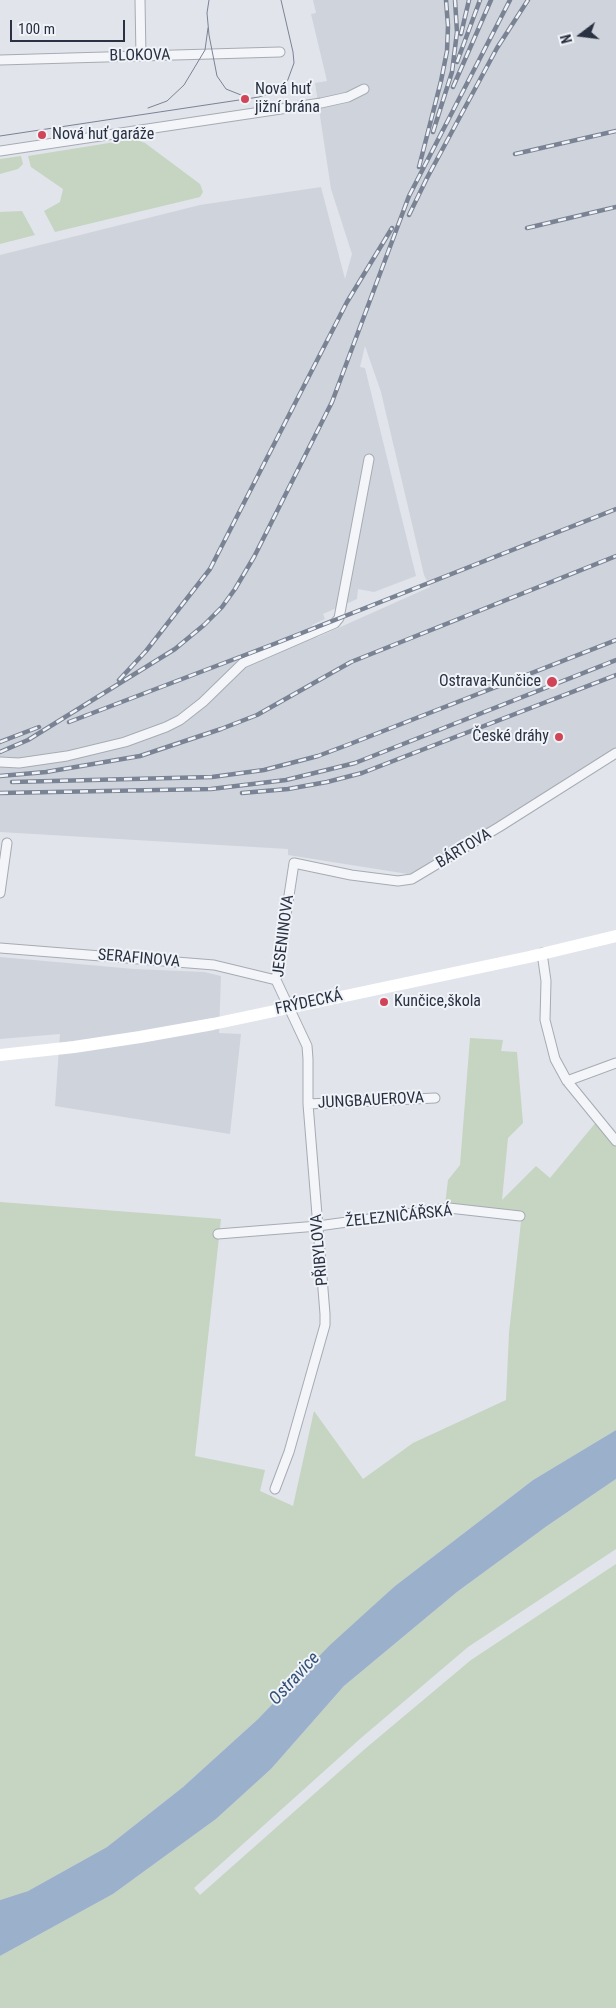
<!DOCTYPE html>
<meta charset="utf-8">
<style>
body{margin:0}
#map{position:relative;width:616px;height:2008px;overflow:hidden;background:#e1e4ea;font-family:"Roboto Condensed",sans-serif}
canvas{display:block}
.north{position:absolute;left:556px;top:10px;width:50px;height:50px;-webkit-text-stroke:4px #f0f3f7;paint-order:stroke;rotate:255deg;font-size:14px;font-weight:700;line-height:20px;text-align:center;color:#293142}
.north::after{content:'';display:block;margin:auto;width:18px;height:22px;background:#293142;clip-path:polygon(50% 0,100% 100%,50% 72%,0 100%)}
.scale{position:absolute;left:10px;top:20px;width:115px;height:22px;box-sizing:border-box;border:2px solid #293142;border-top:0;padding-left:6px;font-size:15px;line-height:18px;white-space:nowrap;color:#293142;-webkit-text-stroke:4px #f0f3f7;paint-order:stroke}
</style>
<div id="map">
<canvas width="616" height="2008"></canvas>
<div class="north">N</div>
<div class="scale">100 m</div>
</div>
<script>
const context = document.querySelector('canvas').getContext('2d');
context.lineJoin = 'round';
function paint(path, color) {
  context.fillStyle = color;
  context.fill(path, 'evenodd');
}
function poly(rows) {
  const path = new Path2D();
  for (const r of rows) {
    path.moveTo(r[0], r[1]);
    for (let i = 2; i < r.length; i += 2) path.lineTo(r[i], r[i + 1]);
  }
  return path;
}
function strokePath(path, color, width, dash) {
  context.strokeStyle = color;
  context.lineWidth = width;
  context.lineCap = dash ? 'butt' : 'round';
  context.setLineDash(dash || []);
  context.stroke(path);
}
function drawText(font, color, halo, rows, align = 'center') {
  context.font = font + ' "Roboto Condensed",sans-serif';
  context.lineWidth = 4;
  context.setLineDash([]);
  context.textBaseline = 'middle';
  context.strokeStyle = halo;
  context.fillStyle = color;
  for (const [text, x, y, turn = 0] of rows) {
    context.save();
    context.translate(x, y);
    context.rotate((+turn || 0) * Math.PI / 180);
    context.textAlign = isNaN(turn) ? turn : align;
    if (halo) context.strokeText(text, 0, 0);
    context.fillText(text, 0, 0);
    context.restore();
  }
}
paint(poly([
 [313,0,616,0,616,748,420,872,408,874,288,855,288,849,0,832,0,255,200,205,321,187,345,279,352,254,331,189,315,83,327,81,311,14,316,13],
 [365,346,381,392,424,575,430,587,318,637,312,625,325,619,323,614,357,599,358,589,374,592,416,576,365,368,360,367],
 [0,957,134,969,204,972,221,976,219,1033,241,1034,230,1134,55,1106,60,1034,0,1039]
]), '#cfd3dc');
paint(poly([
 [134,139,145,143,200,184,203,192,200,197,55,232,44,211,60,202,63,189,31,167,28,156],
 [21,156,23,164,18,169,0,174,0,159],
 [22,211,35,235,0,244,0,212],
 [470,1038,503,1040,501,1051,517,1052,523,1123,508,1138,502,1200,536,1166,550,1178,597,1121,616,1147,616,1430,533,1480,395,1586,258,1719,183,1787,107,1847,28,1891,0,1900,0,1202,221,1219,195,1456,265,1470,260,1491,293,1506,314,1411,363,1479,413,1443,506,1400,509,1333,522,1212,445,1205,448,1180,460,1165],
 [616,1479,616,1549,468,1647,361,1738,194,1888,200,1895,366,1748,471,1660,616,1564,616,2008,0,2008,0,1956,113,1894,216,1819,271,1769,344,1686,457,1592,547,1526]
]), '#c6d4c2');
paint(poly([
 [616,1430,616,1479,547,1526,457,1592,344,1686,271,1769,216,1819,113,1894,0,1956,0,1900,28,1891,107,1847,183,1787,258,1719,330,1645,395,1586,533,1480]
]), '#9bb1cb');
const street = poly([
 [140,0,141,56],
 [0,60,280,52],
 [0,151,321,103,348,97,364,89],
 [0,762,19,763,67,756,125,742,166,727,180,720,203,702,243,663,335,623,339,618,369,459],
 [0,893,7,843],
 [0,948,214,965,276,980],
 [542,953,546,981,545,1020,555,1059,567,1081,616,1141],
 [567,1081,616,1063],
 [308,1104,435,1098],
 [218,1234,318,1226,449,1208,520,1216],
 [275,1489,289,1452,325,1325,325,1314,308,1104,308,1059,307,1046,276,980,294,863,351,875,398,881,412,879,499,827,616,753]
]);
strokePath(street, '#a6abb4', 11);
strokePath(street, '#f4f5f8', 9);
strokePath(poly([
 [0,1055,74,1047,140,1037,213,1024,529,957,616,936]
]), '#fff', 12);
strokePath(poly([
 [209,0,207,13,209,35,217,76,226,89,246,97],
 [148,108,167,101,184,85,205,50,208,28],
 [0,136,259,97,274,92,287,82,294,63,293,52,281,0]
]), '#7a8394', 1);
const rail = poly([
 [461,34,469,0],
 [457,62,480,0],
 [453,87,491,0],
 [433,132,452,72,457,32,455,0],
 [515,154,616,131],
 [419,167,441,81,447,51,448,26,446,0],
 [409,215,427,178,497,48,528,0],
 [527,228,616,207],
 [119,680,146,651,210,569,347,302,392,228],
 [69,722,274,644,616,509],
 [0,742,39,727],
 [0,752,28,740,175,649,204,625,222,607,235,589,254,557,332,402,409,196,510,0],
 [0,776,46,772,140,756,221,729,257,715,351,662,616,556],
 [12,782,212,777,264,770,318,756,350,744,616,640],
 [0,793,211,789,286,780,355,763,616,660],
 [242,793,288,789,327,782,362,773,616,675]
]);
strokePath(rail, '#7a8394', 4.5);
strokePath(rail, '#f0f3f7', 2.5, [8]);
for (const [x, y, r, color] of [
 [245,99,5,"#d14356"],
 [42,135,5,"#d14356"],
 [552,682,6,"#d14356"],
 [559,737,5,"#d14356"],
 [384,1002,5,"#d14356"]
]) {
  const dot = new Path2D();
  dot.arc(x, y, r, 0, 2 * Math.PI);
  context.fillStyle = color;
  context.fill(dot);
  strokePath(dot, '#f0f3f7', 2);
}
drawText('16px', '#293142', '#f0f3f7', [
 ["BLOKOVA",140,56,-1],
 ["BÁRTOVA",464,849,-31],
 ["JESENINOVA",284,936,-83],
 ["SERAFINOVA",139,959,5],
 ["FRÝDECKÁ",309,1003,-12],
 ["JUNGBAUEROVA",371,1101,-3],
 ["ŽELEZNIČÁŘSKÁ",399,1217,-6],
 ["PŘIBYLOVA",320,1250,-95]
]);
drawText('16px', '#293142', '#f0f3f7', [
 ["Nová huť",255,90],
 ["jižní brána",255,108],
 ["Nová huť garáže",52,135],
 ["Ostrava-Kunčice",541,682,"right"],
 ["České dráhy",549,737,"right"],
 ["Kunčice,škola",394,1002]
], 'left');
drawText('italic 18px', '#324f77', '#f0f3f7', [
 ["Ostravice",295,1679,-47]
]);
</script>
